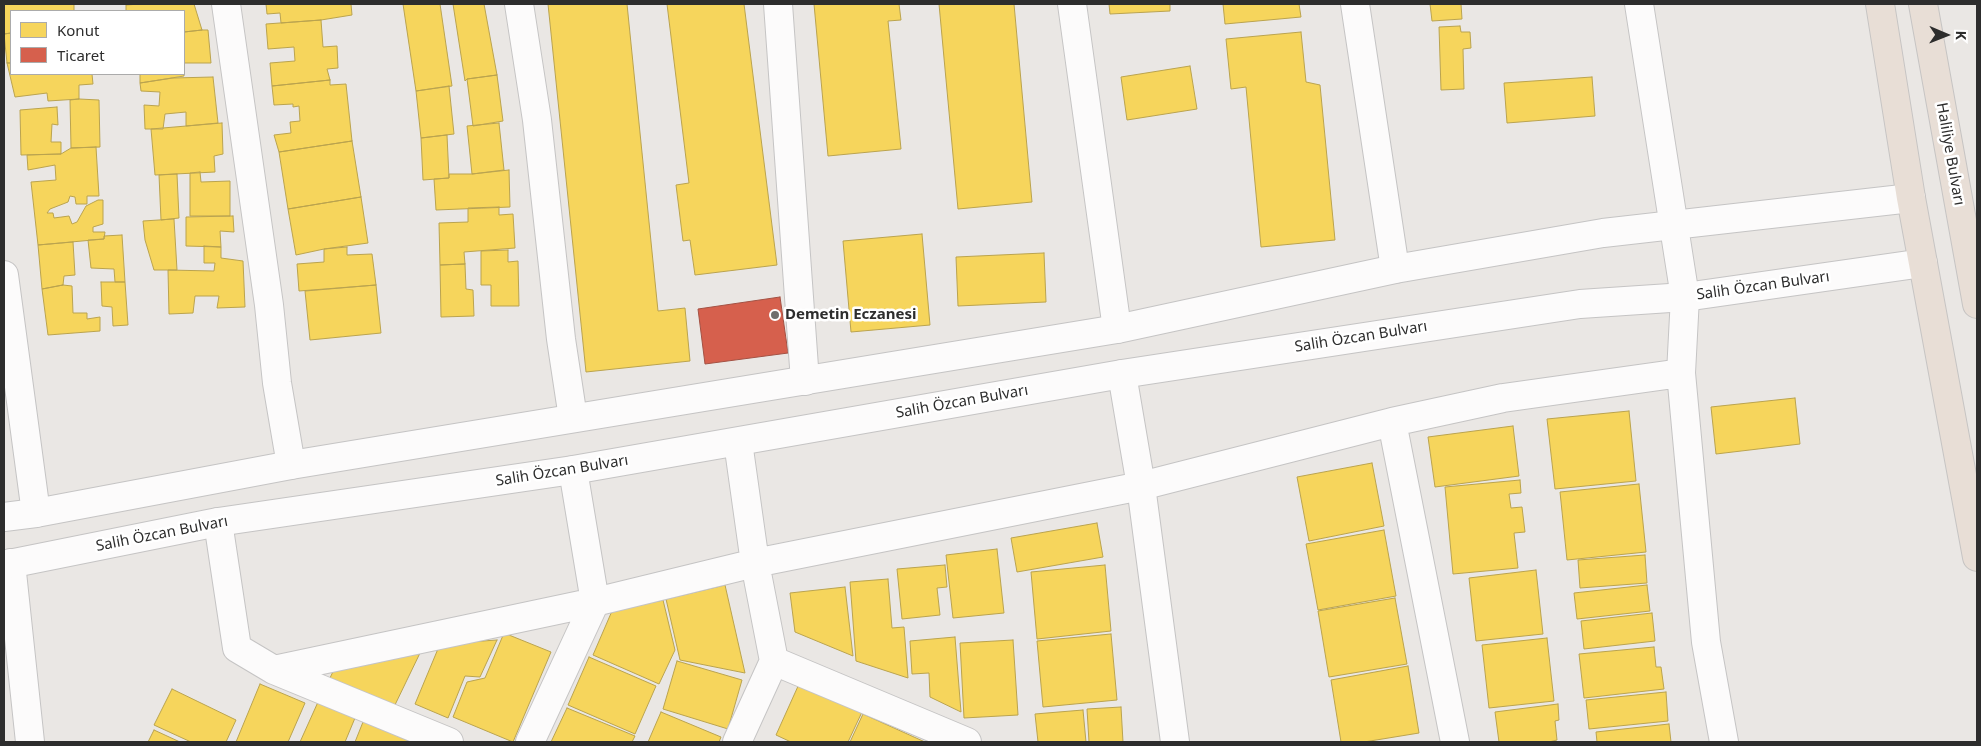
<!DOCTYPE html>
<meta charset="utf-8">
<style>
body{margin:0}
#map{position:relative;width:1981px;height:746px;overflow:hidden;background:#eae7e4;font-family:"Noto Sans",sans-serif}
canvas{display:block}
.frame{position:absolute;inset:0;border:5px solid #2d2d2d;pointer-events:none}
.legend{position:absolute;left:10px;top:10px;width:175px;height:65px;box-sizing:border-box;background:#fff;border:1px solid #ababab;margin:0;padding:6px 9px;list-style:none;font-size:15px;color:#2d2d2d}
.legend li{display:flex;align-items:center;gap:10px;height:25px}
.legend b{width:25px;border:1px solid #ababab}
.north{position:absolute;left:1921px;top:10px;width:50px;height:50px;-webkit-text-stroke:4px #fff;paint-order:stroke;rotate:91deg;font-size:14px;font-weight:700;line-height:20px;text-align:center;color:#2d2d2d}
.north::after{content:'';display:block;margin:auto;width:18px;height:22px;background:#2d2d2d;clip-path:polygon(50% 0,100% 100%,50% 72%,0 100%)}
</style>
<div id="map">
<canvas width="1981" height="746"></canvas>
<div class="frame"></div>
<ul class="legend">
<li><b style="height:14px;background:#f6d55c"></b>Konut</li>
<li><b style="height:14px;background:#d6604d"></b>Ticaret</li>
</ul>
<div class="north">K</div>
</div>
<script>
const context = document.querySelector('canvas').getContext('2d');
context.lineJoin = 'round';
function paint(path, color) {
  context.fillStyle = color;
  context.fill(path, 'evenodd');
}
function poly(rows) {
  const path = new Path2D();
  for (const r of rows) {
    path.moveTo(r[0], r[1]);
    for (let i = 2; i < r.length; i += 2) path.lineTo(r[i], r[i + 1]);
  }
  return path;
}
function strokePath(path, color, width, dash) {
  context.strokeStyle = color;
  context.lineWidth = width;
  context.lineCap = dash ? 'butt' : 'round';
  context.setLineDash(dash || []);
  context.stroke(path);
}
function drawText(font, color, halo, rows, align = 'center') {
  context.font = font + ' "Noto Sans",sans-serif';
  context.lineWidth = 5;
  context.setLineDash([]);
  context.textBaseline = 'middle';
  context.strokeStyle = halo;
  context.fillStyle = color;
  for (const [text, x, y, turn = 0] of rows) {
    context.save();
    context.translate(x, y);
    context.rotate((+turn || 0) * Math.PI / 180);
    context.textAlign = isNaN(turn) ? turn : align;
    if (halo) context.strokeText(text, 0, 0);
    context.fillText(text, 0, 0);
    context.restore();
  }
}
const homes = poly([
 [4,4,74,4,74,11,11,11,11,33,4,34,4,4],
 [140,4,194,4,202,30,184,32,184,11,126,11,126,5,140,4],
 [266,4,351,4,352,15,321,20,281,23,280,13,267,14,266,4],
 [403,4,440,4,452,86,416,91,403,4],
 [453,4,484,4,497,75,467,79,465,81,453,4],
 [548,4,627,4,658,311,685,308,690,361,586,372,548,4],
 [667,4,744,4,777,265,695,275,690,240,683,241,676,185,689,183,667,4],
 [814,4,899,4,901,20,888,21,901,149,828,156,814,4],
 [939,4,1014,4,1032,202,958,209,939,4],
 [1109,4,1170,4,1170,11,1110,14,1109,4],
 [1223,4,1299,4,1301,17,1225,24,1223,4],
 [1430,4,1461,4,1462,19,1432,21,1430,4],
 [321,20,323,47,337,46,338,68,327,69,330,80,272,86,270,63,295,61,294,47,268,49,266,24,321,20],
 [1460,26,1461,32,1470,32,1471,48,1463,49,1464,89,1441,90,1439,27,1460,26],
 [202,30,208,30,211,63,184,63,184,76,140,83,140,74,184,74,184,32,202,30],
 [1301,32,1306,82,1320,85,1335,240,1261,247,1246,87,1231,89,1226,39,1301,32],
 [11,33,11,63,7,63,4,34,11,33],
 [7,63,11,63,11,74,92,74,93,84,79,85,79,99,48,101,47,93,15,97,7,63],
 [1190,66,1197,109,1127,120,1121,77,1190,66],
 [497,75,503,121,473,126,467,79,497,75],
 [213,77,218,123,186,126,186,112,165,114,163,129,145,129,144,105,159,106,160,92,141,91,140,83,173,78,213,77],
 [1592,77,1595,116,1507,123,1504,83,1592,77],
 [330,80,330,85,346,84,352,141,279,152,274,135,291,133,290,122,300,121,299,106,293,107,293,104,274,105,272,86,330,80],
 [449,86,454,134,421,138,416,91,449,86],
 [79,99,99,100,100,147,71,148,70,100,79,99],
 [57,107,58,125,52,124,51,142,61,142,61,154,21,155,20,110,57,107],
 [222,123,223,154,214,156,215,172,155,175,151,129,222,123],
 [499,123,504,170,472,174,467,126,499,123],
 [447,135,449,178,423,180,421,138,447,135],
 [352,141,361,197,288,209,279,152,352,141],
 [96,147,99,196,87,196,87,204,76,204,75,197,70,196,68,202,50,209,47,213,53,213,54,218,69,216,72,224,77,222,86,206,98,200,103,200,103,224,93,227,93,232,105,232,104,239,38,245,31,182,56,180,55,165,28,170,27,155,61,154,71,148,96,147],
 [509,170,510,207,436,210,434,179,449,178,449,174,472,174,509,170],
 [200,172,201,182,230,181,230,216,190,216,190,173,200,172],
 [177,174,179,218,161,220,159,175,177,174],
 [361,197,368,243,324,249,296,255,288,209,361,197],
 [499,207,499,215,513,214,515,248,464,252,465,264,440,265,439,223,468,222,468,208,499,207],
 [233,216,234,232,220,231,221,247,186,246,186,217,233,216],
 [174,219,177,270,154,270,145,240,143,221,174,219],
 [922,234,930,325,851,332,843,241,922,234],
 [122,235,125,282,115,282,114,269,91,268,88,240,104,239,104,236,122,235],
 [73,242,75,275,64,276,63,285,42,289,38,245,73,242],
 [204,246,221,247,221,258,243,261,245,307,217,308,219,296,195,296,193,313,169,314,168,270,214,271,215,263,204,263,204,246],
 [347,247,347,255,372,254,376,285,299,291,297,264,324,262,324,249,347,247],
 [508,250,508,262,518,261,519,306,491,306,491,285,481,285,481,251,508,250],
 [1044,253,1046,302,958,306,956,257,1044,253],
 [465,264,466,289,473,290,474,316,441,317,440,265,465,264],
 [101,282,125,282,128,325,113,326,112,307,102,306,101,282],
 [63,285,72,286,73,313,87,313,87,319,100,317,100,331,48,335,42,289,63,285],
 [376,285,381,333,310,340,305,291,376,285],
 [1795,398,1800,444,1716,454,1711,407,1795,398],
 [1629,411,1636,481,1555,489,1547,419,1629,411],
 [1513,426,1519,476,1435,487,1428,437,1513,426],
 [1372,463,1384,526,1309,541,1297,477,1372,463],
 [1520,480,1521,493,1509,494,1511,508,1522,507,1525,532,1514,533,1518,568,1453,574,1445,487,1520,480],
 [1639,484,1646,552,1567,560,1560,492,1639,484],
 [1097,523,1103,557,1017,572,1011,538,1097,523],
 [1384,530,1396,596,1318,610,1306,544,1384,530],
 [997,549,1004,613,953,618,946,555,997,549],
 [1645,555,1647,583,1580,588,1578,560,1645,555],
 [945,565,947,587,937,588,940,615,902,619,897,569,945,565],
 [1105,565,1111,631,1037,639,1031,572,1105,565],
 [1536,570,1543,634,1476,641,1469,578,1536,570],
 [888,579,892,628,904,627,908,678,856,661,850,582,888,579],
 [725,585,745,673,680,660,666,599,725,585],
 [1647,585,1650,611,1577,619,1574,593,1647,585],
 [845,587,853,656,795,632,790,593,845,587],
 [1395,598,1407,664,1329,677,1318,611,1395,598],
 [663,600,675,650,659,684,593,655,612,611,663,600],
 [1652,613,1655,641,1584,649,1581,621,1652,613],
 [504,633,551,652,513,742,453,717,467,682,485,678,504,633],
 [1111,634,1117,700,1043,707,1037,641,1111,634],
 [955,637,961,712,930,697,929,673,912,674,910,641,955,637],
 [1547,638,1554,701,1489,708,1482,645,1547,638],
 [497,640,480,677,465,676,448,718,415,704,440,644,497,640],
 [1013,640,1018,715,964,718,960,643,1013,640],
 [1654,647,1656,667,1661,667,1664,689,1584,698,1579,654,1654,647],
 [421,651,393,709,330,678,336,665,421,651],
 [589,657,656,686,635,734,568,705,589,657],
 [677,661,742,680,728,729,663,709,677,661],
 [1408,666,1419,733,1364,742,1341,742,1331,680,1408,666],
 [260,684,305,703,288,742,236,742,260,684],
 [799,684,862,712,848,742,791,742,776,735,799,684],
 [172,689,236,720,226,742,191,742,154,725,172,689],
 [1666,692,1668,721,1589,729,1586,700,1666,692],
 [318,702,355,718,345,742,300,742,318,702],
 [1558,704,1559,720,1555,721,1557,740,1549,742,1499,742,1495,712,1558,704],
 [1121,707,1123,742,1089,742,1087,709,1121,707],
 [567,708,635,736,632,742,551,742,567,708],
 [1083,710,1086,742,1038,742,1035,714,1083,710],
 [661,712,721,737,719,742,648,742,661,712],
 [863,714,925,742,850,742,863,714],
 [365,717,414,737,411,742,355,742,365,717],
 [1669,724,1671,742,1597,742,1596,732,1669,724],
 [154,730,180,742,148,742,154,730]
]);
paint(homes, '#f6d55c');
strokePath(homes, '#baa34e', 1);
const shops = poly([
 [780,297,788,353,705,364,698,309,780,297]
]);
paint(shops, '#d6604d');
strokePath(shops, '#a35143', 1);
const minor = poly([
 [226,4,269,305,277,383,291,465],
 [519,4,537,120,561,339,573,418],
 [778,4,805,381],
 [1072,4,1117,329],
 [1355,4,1395,269],
 [1639,4,1685,297,1681,373,1706,642,1724,742],
 [4,275,36,513],
 [1122,374,1141,486,1175,742],
 [1392,422,1455,742],
 [738,442,755,563,774,661],
 [218,522,237,648,274,670,595,602,755,563,1141,486,1392,422,1503,398,1681,373],
 [11,563,30,742],
 [274,670,449,742],
 [530,742,595,602,573,470],
 [737,742,774,661,967,742]
]);
const secondary = poly([
 [4,517,36,513,291,465,1117,329,1395,269,1603,233,1911,198],
 [4,565,218,522,573,470,1122,374,1580,304,1685,297,1923,263]
]);
const trunk = poly([
 [1880,4,1911,198,1977,557],
 [1923,4,1977,304]
]);
strokePath(minor, '#c5c4c4', 30);
strokePath(secondary, '#c5c4c4', 30);
strokePath(trunk, '#c6c4c3', 30);
strokePath(minor, '#fcfbfb', 28);
strokePath(secondary, '#fcfbfb', 28);
strokePath(trunk, '#e8ded6', 28);
for (const [x, y, r, color] of [
 [775,315,5,"#6f6e6d"]
]) {
  const dot = new Path2D();
  dot.arc(x, y, r, 0, 2 * Math.PI);
  context.fillStyle = color;
  context.fill(dot);
  strokePath(dot, '#fff', 2);
}
drawText('15px', '#2d2d2d', '#fff', [
 ["Haliliye Bulvarı",1950,154,80],
 ["Salih Özcan Bulvarı",1763,286,-8],
 ["Salih Özcan Bulvarı",1361,337,-9],
 ["Salih Özcan Bulvarı",962,402,-10],
 ["Salih Özcan Bulvarı",562,471,-9],
 ["Salih Özcan Bulvarı",162,534,-11]
]);
drawText('bold 15px', '#2d2d2d', '#fff', [
 ["Demetin Eczanesi",785,315]
], 'left');
</script>
